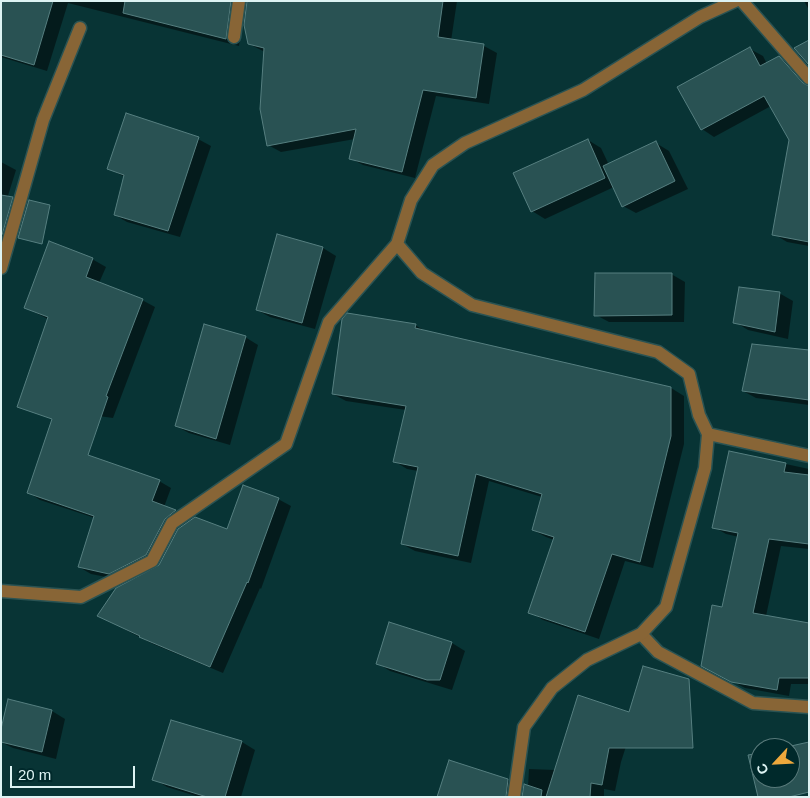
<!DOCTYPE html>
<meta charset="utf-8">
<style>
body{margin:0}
#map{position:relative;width:810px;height:798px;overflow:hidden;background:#083435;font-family:Arial,sans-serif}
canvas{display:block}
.frame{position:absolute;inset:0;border:2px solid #ddf3f3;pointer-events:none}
.north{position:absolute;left:750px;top:738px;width:50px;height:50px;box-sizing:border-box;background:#00292b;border:1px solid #587a7b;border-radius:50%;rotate:245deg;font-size:14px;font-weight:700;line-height:20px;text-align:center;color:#ddf3f3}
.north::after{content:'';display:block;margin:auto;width:18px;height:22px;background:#eea83c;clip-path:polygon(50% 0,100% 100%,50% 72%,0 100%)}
.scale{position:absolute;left:10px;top:766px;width:125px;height:22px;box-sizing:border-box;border:2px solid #ddf3f3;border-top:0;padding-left:6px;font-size:15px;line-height:18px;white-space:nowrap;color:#ddf3f3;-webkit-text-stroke:4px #00292b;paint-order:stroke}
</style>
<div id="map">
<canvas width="810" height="798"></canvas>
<div class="frame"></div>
<div class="north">С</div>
<div class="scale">20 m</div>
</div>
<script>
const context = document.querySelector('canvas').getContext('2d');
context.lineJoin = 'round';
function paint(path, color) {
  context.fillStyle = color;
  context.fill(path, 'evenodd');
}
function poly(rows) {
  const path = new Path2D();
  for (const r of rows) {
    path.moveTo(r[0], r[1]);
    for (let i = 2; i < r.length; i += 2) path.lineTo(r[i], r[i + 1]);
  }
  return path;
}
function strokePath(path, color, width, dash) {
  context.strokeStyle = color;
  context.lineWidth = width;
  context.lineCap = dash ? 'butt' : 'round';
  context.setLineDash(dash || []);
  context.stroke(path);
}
paint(poly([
 [1,1,457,1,451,41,484,46,497,53,489,104,436,96,415,178,363,165,350,158,355,139,281,152,268,145,265,52,249,44,248,2,244,7,239,46,68,3,47,71,1,57],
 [804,1,809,1,809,10],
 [750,49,763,56,767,64,779,58,792,65,809,84,809,246,787,242,774,234,795,148,771,106,714,137,702,129],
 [198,139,211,146,180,237,127,222,115,215,125,177,109,169],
 [588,140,601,148,609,165,656,143,669,151,688,189,636,213,623,206,614,187,545,219,532,211],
 [1,162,16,170,6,202,1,200],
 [278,235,323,248,336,256,315,329,270,317,257,310],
 [92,259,106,267,99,283,142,300,155,307,113,418,34,407,48,319,26,308],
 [671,274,685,282,684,322,609,322,596,315],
 [779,293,793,301,788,339,748,330,735,322],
 [415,325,425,331,671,388,684,396,684,444,653,568,625,561,599,639,543,620,530,612,554,540,546,537,533,530,542,497,489,481,471,563,415,551,402,544,418,471,407,469,394,461,406,410,346,401,333,394],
 [245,337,258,345,230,445,189,433,176,426],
 [809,351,809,405,756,398,743,391],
 [730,452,809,469,809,549,781,546,766,616,809,623,809,684,791,684,789,696,745,688,715,672,723,608,739,537,726,534,714,527],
 [159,481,171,488,164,507,187,518,177,526,158,561,121,580,91,574,79,567,95,518,40,500,29,493],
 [278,499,291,506,261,589,260,588,223,673,153,644,99,616,228,530],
 [390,623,452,643,465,651,452,690,390,671,377,663],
 [9,701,52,711,65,719,56,759,13,748,1,742],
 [635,718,621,762,615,791,604,789,604,797,523,797,528,787,529,769,556,770],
 [242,742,255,750,241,797,199,797,167,787,154,779],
 [508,780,521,788,520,797,438,797]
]), '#0007');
const building = poly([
 [1,1,53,1,34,65,1,55,1,1],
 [125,1,231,1,226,39,123,13,125,1],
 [247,1,443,1,438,37,484,44,476,98,423,90,402,172,349,159,356,129,267,146,260,109,264,48,248,44,244,25,247,1],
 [809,40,809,65,794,48,809,40],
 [750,47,760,66,779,56,803,83,809,86,809,242,772,235,789,140,764,96,701,130,677,87,750,47],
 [126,113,199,137,168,231,114,215,124,175,107,169,126,113],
 [588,139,605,178,531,212,513,173,588,139],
 [656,141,675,181,622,207,603,166,656,141],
 [1,195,13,197,2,235,1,235,1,195],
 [29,200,50,205,42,244,18,238,29,200],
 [277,234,323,247,302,323,256,310,277,234],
 [49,241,93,258,86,277,143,299,106,396,108,397,88,455,160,480,152,501,176,510,165,519,146,555,109,574,78,567,94,516,27,493,52,419,17,407,48,317,24,308,49,241],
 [595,273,672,273,672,315,594,316,595,273],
 [739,287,780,292,775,332,733,323,739,287],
 [347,313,416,324,415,328,671,387,671,436,640,562,612,554,585,632,528,613,554,537,532,530,542,494,476,474,458,556,401,544,418,467,393,462,406,406,332,394,342,319,347,313],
 [204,324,246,336,216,439,175,426,204,324],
 [752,344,809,350,809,400,742,391,752,344],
 [729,451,786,463,784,472,809,475,809,544,769,539,753,613,809,623,809,678,779,678,777,690,731,682,701,666,712,605,722,607,738,533,712,528,729,451],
 [243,485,279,498,248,583,247,582,210,667,139,637,140,636,97,616,116,588,159,565,178,529,195,517,227,529,243,485],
 [389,622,452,642,440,680,427,680,376,664,389,622],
 [643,666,689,679,693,748,609,748,602,785,591,783,590,797,546,797,578,695,629,712,643,666],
 [8,699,52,710,42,752,1,742,1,729,8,699],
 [171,720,242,741,225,797,207,797,152,780,171,720],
 [809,742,809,792,789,797,758,797,748,755,760,753,760,778,790,778,790,748,782,748,809,742],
 [449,760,508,779,506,797,437,797,449,760],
 [524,784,542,790,541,797,522,797,524,784]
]);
paint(building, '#295253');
strokePath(building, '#567f80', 1);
const lane = poly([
 [234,37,239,1],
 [641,634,658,652,753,703,809,707]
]);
const street = poly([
 [742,1,809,78],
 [397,244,422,273,472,305,658,352,689,374,699,415,708,434,705,468,666,607,641,634,587,660,552,688,524,727,514,797],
 [1,268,43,120,80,28],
 [708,434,809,456],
 [1,591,81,597,152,561,172,523,286,444,329,322,397,244,411,200,433,165,465,143,583,90,700,17,735,1]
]);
strokePath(lane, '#2a5353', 15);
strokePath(street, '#2a5353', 15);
strokePath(lane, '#886536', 12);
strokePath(street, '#886536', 12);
</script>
